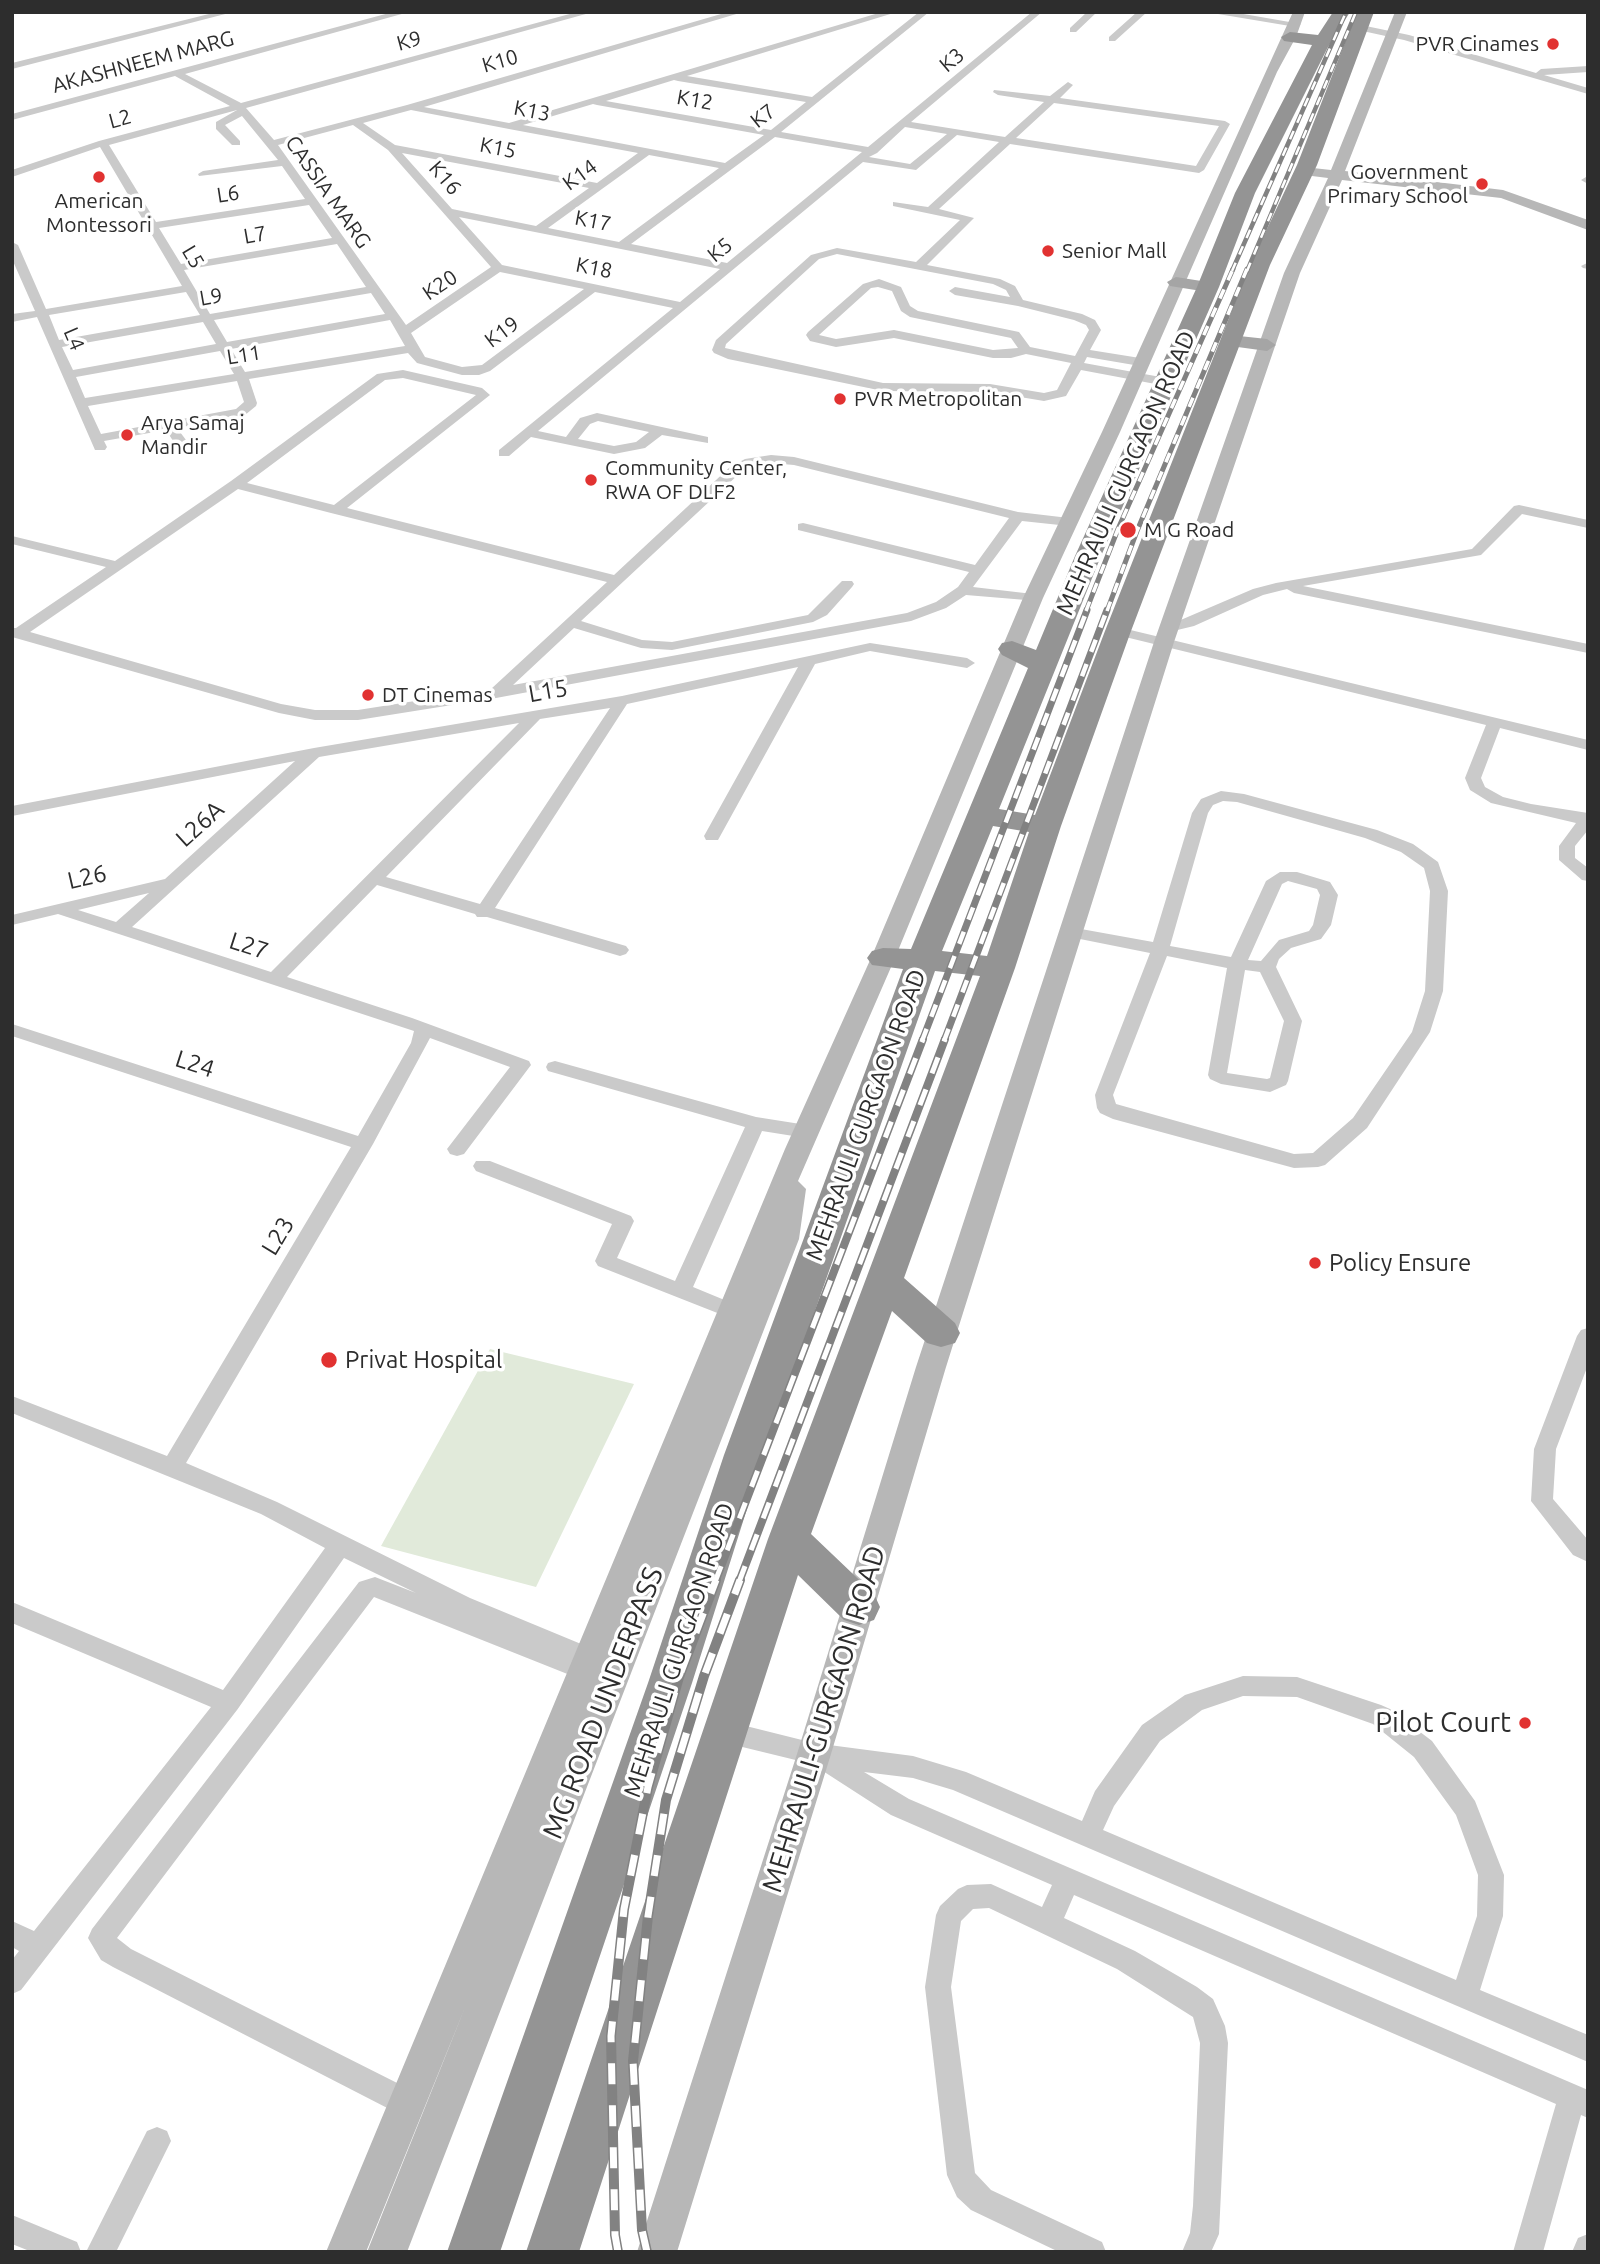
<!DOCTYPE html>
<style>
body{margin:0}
#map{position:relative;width:1600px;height:2264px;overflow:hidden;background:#fff;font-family:Ubuntu,sans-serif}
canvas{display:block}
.frame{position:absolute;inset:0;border:14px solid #2d2d2d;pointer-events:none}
</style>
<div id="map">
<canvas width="1600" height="2264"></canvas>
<div class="frame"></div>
</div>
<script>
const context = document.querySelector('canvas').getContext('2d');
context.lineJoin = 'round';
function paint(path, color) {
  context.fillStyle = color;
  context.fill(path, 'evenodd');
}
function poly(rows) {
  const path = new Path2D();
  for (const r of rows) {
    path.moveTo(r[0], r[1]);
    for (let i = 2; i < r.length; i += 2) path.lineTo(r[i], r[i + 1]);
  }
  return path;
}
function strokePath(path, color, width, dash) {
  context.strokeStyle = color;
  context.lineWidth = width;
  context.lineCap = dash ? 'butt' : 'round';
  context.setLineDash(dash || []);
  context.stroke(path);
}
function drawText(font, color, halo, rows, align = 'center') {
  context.font = font + ' Ubuntu,sans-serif';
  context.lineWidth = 7;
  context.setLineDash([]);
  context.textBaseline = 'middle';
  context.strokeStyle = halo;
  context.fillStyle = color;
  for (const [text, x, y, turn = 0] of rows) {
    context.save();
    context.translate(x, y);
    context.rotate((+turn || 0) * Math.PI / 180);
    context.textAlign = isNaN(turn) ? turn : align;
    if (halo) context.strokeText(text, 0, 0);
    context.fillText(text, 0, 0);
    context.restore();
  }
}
paint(poly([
 [490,1349,634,1384,536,1587,381,1546]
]), '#e1eada');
paint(poly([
 [217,12,233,12,12,69,12,63,217,12],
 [393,12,409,12,185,74,241,103,577,12,593,12,246,108,274,140,407,105,728,12,743,12,424,107,509,123,882,12,897,12,687,76,812,97,919,12,929,12,781,132,868,147,1032,12,1042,12,911,122,1005,137,1044,102,998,95,993,92,994,90,1050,96,1068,82,1073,85,1060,98,1225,121,1230,124,1204,170,1199,173,1010,144,939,209,974,218,927,265,1000,279,1015,286,1023,300,1082,314,1095,320,1101,330,1090,350,1140,358,1146,362,1140,366,1087,357,1084,363,1166,378,1172,382,1166,386,1081,370,1066,396,1044,401,990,392,883,391,728,359,714,353,712,350,716,340,811,255,837,248,916,262,960,220,893,206,893,202,928,207,999,142,957,135,916,170,863,162,538,431,566,437,580,418,597,413,708,437,708,443,662,435,645,448,614,454,531,437,509,456,499,456,499,450,673,308,595,292,490,371,479,375,462,375,417,363,408,353,249,379,257,403,256,406,245,415,177,428,189,444,187,447,177,447,166,430,104,441,107,447,105,450,95,450,37,317,12,322,12,314,35,311,12,259,12,242,18,245,46,309,182,286,100,147,12,177,12,170,99,141,230,106,175,76,12,120,12,114,393,12],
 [674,80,678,81,806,102,771,130,606,101,674,80],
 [1054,103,1219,126,1196,166,1016,138,1054,103],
 [593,104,597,105,764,135,725,163,523,125,593,104],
 [237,110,216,122,216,129,232,145,240,145,240,141,225,125,242,116,278,160,203,171,198,174,199,176,282,166,305,199,156,222,109,145,237,110],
 [411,110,509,129,638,153,597,183,395,145,363,123,411,110],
 [353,125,388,150,491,267,406,325,278,145,353,125],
 [905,127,947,134,910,164,869,157,877,153,905,127],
 [775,137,862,152,727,263,631,244,775,137],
 [402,153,589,188,536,226,452,209,402,153],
 [649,155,719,168,619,242,548,228,649,155],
 [309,205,332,238,181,264,159,228,309,205],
 [459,217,621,249,720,269,680,302,502,265,459,217],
 [337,244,366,287,210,314,184,270,337,244],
 [837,254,993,284,1006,290,1010,297,955,287,949,291,955,295,1018,306,1074,320,1086,325,1089,330,1075,356,1030,347,1019,332,918,311,910,306,901,287,879,279,863,284,808,332,806,335,810,341,836,347,894,338,993,358,1011,358,1026,354,1071,363,1057,390,1044,393,990,384,883,383,725,348,726,344,819,259,837,254],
 [500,272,584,289,482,365,462,367,425,357,411,333,500,272],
 [878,287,892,291,901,311,910,317,1011,338,1018,348,993,350,894,330,836,339,819,335,871,288,878,287],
 [186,292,200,315,59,340,49,315,186,292],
 [371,293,385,314,227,342,214,320,371,293],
 [390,320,405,346,245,372,231,349,390,320],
 [203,322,216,344,73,370,62,347,203,322],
 [220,351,234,374,85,398,76,377,220,351],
 [237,381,244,402,236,409,101,434,88,406,237,381],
 [598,421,649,432,636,442,614,446,578,439,590,424,598,421],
 [1087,12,1097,12,1076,32,1070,32,1070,28,1087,12],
 [1137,12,1147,12,1115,41,1109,41,1109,37,1137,12],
 [1206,12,1232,12,1301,24,1296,27,1206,12],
 [1361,25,1409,35,1536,73,1541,69,1588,66,1588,72,1544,75,1588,88,1588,94,1404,40,1358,30,1358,26,1361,25],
 [1586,177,1588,177,1588,184,1581,180,1586,177],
 [1587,263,1588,269,1583,268,1581,266,1587,263],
 [403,370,482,388,490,395,347,508,614,575,730,467,745,459,771,455,794,457,1018,512,1069,518,1076,522,1069,526,1022,521,973,587,1033,594,1038,595,1040,598,1038,601,966,595,946,608,911,621,496,698,358,720,315,720,279,713,12,637,12,628,16,628,106,567,12,544,12,536,115,561,231,481,377,374,403,370],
 [403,378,476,395,334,505,247,483,385,380,403,378],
 [771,463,794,465,1009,518,975,565,803,523,798,524,798,530,969,572,958,587,936,602,907,613,513,685,574,628,641,648,672,650,813,622,827,615,852,587,854,584,852,581,842,581,808,615,672,642,642,640,581,621,740,473,753,465,771,463],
 [238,489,331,513,607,582,491,689,358,710,315,710,281,704,30,632,238,489],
 [1519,505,1588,520,1588,528,1522,514,1481,555,1303,586,1588,644,1588,653,1294,593,1287,589,1263,595,1194,626,1169,632,1162,628,1253,589,1276,583,1472,549,1514,506,1519,505],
 [1118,627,1588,740,1588,750,1500,728,1481,778,1485,787,1503,797,1531,804,1588,813,1588,830,1575,846,1575,858,1588,868,1588,881,1582,880,1559,860,1559,846,1576,823,1491,803,1470,790,1465,778,1486,725,1113,634,1111,631,1113,628,1118,627],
 [870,643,967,658,975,663,967,668,870,651,815,664,718,840,706,840,704,836,798,667,627,704,495,908,626,946,629,950,626,954,620,956,487,917,477,917,475,914,377,885,287,977,412,1018,529,1061,531,1065,464,1154,457,1156,450,1154,447,1149,510,1067,430,1038,373,1144,186,1463,277,1502,470,1598,598,1651,602,1658,595,1666,597,1671,593,1678,585,1681,374,1597,117,1938,131,1949,417,2093,421,2103,417,2113,407,2117,397,2113,113,1967,101,1960,88,1938,92,1929,359,1582,375,1577,416,1593,344,1558,237,1710,21,1990,12,1994,12,1960,19,1951,12,1947,12,1921,34,1931,211,1707,12,1623,12,1602,223,1690,325,1548,261,1514,12,1413,12,1396,167,1456,351,1147,12,1036,12,1024,358,1136,411,1043,414,1031,58,914,12,925,12,915,165,879,295,761,12,816,12,806,314,748,622,696,870,643],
 [610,708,480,904,386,877,540,719,610,708],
 [519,723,271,972,132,927,319,757,519,723],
 [149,893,116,922,78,910,149,893],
 [1221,791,1244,794,1377,830,1413,844,1438,862,1448,891,1443,991,1430,1032,1367,1128,1325,1165,1318,1167,1294,1168,1113,1119,1100,1113,1097,1108,1095,1095,1150,953,1070,937,1061,932,1070,927,1153,942,1192,813,1201,799,1221,791],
 [1223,801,1237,802,1365,838,1401,852,1424,868,1430,891,1425,991,1412,1032,1353,1118,1313,1153,1294,1154,1116,1104,1113,1095,1167,956,1227,968,1208,1075,1210,1079,1221,1084,1270,1092,1286,1085,1288,1081,1302,1021,1276,967,1279,959,1291,948,1321,939,1331,925,1338,895,1330,882,1297,872,1280,872,1266,881,1231,957,1170,946,1208,813,1213,805,1223,801],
 [1288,881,1317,889,1320,895,1313,925,1309,931,1279,940,1261,961,1248,960,1282,884,1288,881],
 [1245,970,1260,972,1284,1021,1270,1078,1267,1079,1227,1073,1245,970],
 [555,1061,756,1117,813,1126,816,1131,813,1136,806,1138,762,1131,693,1287,739,1306,742,1311,739,1316,732,1319,725,1316,598,1266,595,1261,612,1224,476,1171,473,1166,476,1161,490,1161,631,1216,634,1221,617,1258,675,1281,745,1127,548,1071,546,1067,548,1063,555,1061],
 [1588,1328,1588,1365,1556,1449,1553,1499,1588,1540,1588,1562,1573,1555,1531,1501,1534,1449,1577,1336,1581,1330,1588,1328],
 [1243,1676,1297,1677,1381,1705,1390,1709,1432,1741,1475,1801,1504,1875,1503,1916,1480,1990,1588,2035,1588,2062,953,1790,913,1778,864,1772,909,1799,1588,2090,1588,2118,1581,2115,1543,2252,1513,2252,1556,2104,1074,1895,1064,1918,1135,1951,1197,1987,1213,1999,1225,2026,1228,2043,1219,2234,1211,2252,1182,2252,1190,2233,1193,2206,1200,2043,1193,2017,1117,1969,989,1908,973,1909,961,1921,951,1987,975,2173,991,2190,1102,2242,1106,2252,1059,2252,971,2210,957,2197,947,2175,925,1987,936,1915,940,1906,958,1889,967,1885,991,1884,1042,1907,1052,1885,891,1815,812,1764,726,1743,717,1740,714,1732,717,1724,726,1721,814,1743,913,1756,966,1772,1082,1821,1095,1791,1142,1725,1185,1695,1243,1676],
 [1243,1696,1297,1697,1373,1724,1414,1757,1456,1815,1478,1875,1477,1916,1456,1980,1103,1830,1114,1806,1160,1741,1202,1710,1243,1696],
 [157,2127,167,2131,171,2141,116,2252,86,2252,147,2131,157,2127],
 [12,2215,77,2242,81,2252,32,2252,12,2244,12,2215],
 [1588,2234,1588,2252,1572,2252,1578,2238,1588,2234]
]), '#cacaca');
paint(poly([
 [1293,12,1305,12,1296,37,1277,72,1120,432,1043,598,895,958,798,1181,806,1189,799,1239,407,2252,367,2252,466,2005,366,2252,326,2252,785,1149,871,958,1023,598,1102,432,1293,12],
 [1395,12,1407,12,1345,171,1503,190,1588,220,1588,230,1501,198,1342,180,1300,273,1174,642,946,1367,831,1754,677,2252,637,2252,797,1754,916,1367,1154,642,1284,273,1328,178,1304,175,1297,171,1304,167,1331,170,1395,12]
]), '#b7b7b7');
paint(poly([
 [1176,277,1214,283,1217,287,1208,292,1170,286,1167,282,1176,277],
 [1230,335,1267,339,1276,345,1267,351,1223,345,1221,341,1230,335]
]), '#a5a5a5');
paint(poly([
 [1333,12,1350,12,1328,47,1255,193,1219,287,1101,556,999,809,1035,815,1105,631,1250,265,1297,165,1357,12,1374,12,1317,165,1270,265,1131,631,1061,826,1015,968,904,1278,955,1323,960,1333,955,1343,941,1347,927,1343,892,1311,811,1534,874,1594,880,1607,874,1620,859,1625,844,1620,798,1575,579,2252,526,2252,768,1539,980,976,935,971,764,1455,692,1683,500,2252,447,2252,648,1683,724,1455,903,969,872,965,867,958,872,951,883,948,911,949,1028,668,1002,655,998,649,1002,643,1012,641,1036,650,1075,556,1197,287,1235,193,1312,45,1284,41,1281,37,1290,32,1318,35,1333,12],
 [993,826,1029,832,987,956,942,951,993,826]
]), '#949494');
const railFar4 = poly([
 [1232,271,1346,12],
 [1247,271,1356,12]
]);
const railFar3 = poly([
 [1086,611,1118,529,1233,269],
 [1107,611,1137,531,1247,269]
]);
const railFar2 = poly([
 [922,1041,1087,610],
 [944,1041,1107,610]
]);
const railFar1 = poly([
 [715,1582,923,1039],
 [739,1582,945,1039]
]);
const rail = poly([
 [618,2252,615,2235,611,2036,624,1909,648,1787,679,1677,716,1580],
 [647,2252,642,2230,633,2061,648,1916,666,1800,704,1676,740,1580]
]);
strokePath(railFar4, '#828282', 4.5);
strokePath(railFar3, '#828282', 5);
strokePath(railFar2, '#828282', 7);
strokePath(railFar1, '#828282', 8);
strokePath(rail, '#828282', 10);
strokePath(railFar4, '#fff', 2.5, [9]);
strokePath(railFar3, '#fff', 3.5, [10]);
strokePath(railFar2, '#fff', 4.5, [13]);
strokePath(railFar1, '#fff', 5, [17]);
strokePath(rail, '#fff', 7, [21]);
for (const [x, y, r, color] of [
 [1553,44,7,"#e13231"],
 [99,177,7,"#e13231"],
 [1482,184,7,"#e13231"],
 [1048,251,7,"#e13231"],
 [840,399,7,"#e13231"],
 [127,435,7,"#e13231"],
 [591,480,7,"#e13231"],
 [1128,530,9,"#e13231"],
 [368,695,7,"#e13231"],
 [1315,1263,7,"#e13231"],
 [329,1360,9,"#e13231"],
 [1525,1723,7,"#e13231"]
]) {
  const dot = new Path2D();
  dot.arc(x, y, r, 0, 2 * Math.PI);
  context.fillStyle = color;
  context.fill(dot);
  strokePath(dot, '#fff', 2.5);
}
drawText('21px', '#2d2d2d', '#fff', [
 ["K9",409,41,-15],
 ["K3",952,60,-40],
 ["K10",500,61,-16],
 ["AKASHNEEM MARG",143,62,-15],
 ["K12",695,100,10],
 ["K13",532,111,11],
 ["K7",763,116,-38],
 ["L2",120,119,-15],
 ["K15",498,148,11],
 ["K14",580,175,-36],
 ["K16",445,178,49],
 ["CASSIA MARG",328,192,55],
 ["L6",228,194,-9],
 ["K17",593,221,11],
 ["L7",255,235,-10],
 ["K5",720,250,-39],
 ["L5",193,257,59],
 ["K18",594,268,11],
 ["K20",440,285,-34],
 ["L9",211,297,-10],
 ["K19",502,332,-37],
 ["L4",74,339,67],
 ["L11",244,355,-9]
]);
drawText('21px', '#2d2d2d', '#fff', [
 ["PVR Cinames",1539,44,"right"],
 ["Government",1468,172,"right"],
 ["Primary School",1468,196,"right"],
 ["American",99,201,"center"],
 ["Montessori",99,225,"center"],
 ["Senior Mall",1062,251],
 ["PVR Metropolitan",854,399],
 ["Arya Samaj",141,423],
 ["Mandir",141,447],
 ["Community Center,",605,468],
 ["RWA OF DLF2",605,492],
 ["M G Road",1144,530],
 ["DT Cinemas",382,695]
], 'left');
drawText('24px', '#2d2d2d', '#fff', [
 ["MEHRAULI GURGAON ROAD",1126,473,-66],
 ["L15",548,691,-10],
 ["L26A",200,824,-42],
 ["L26",87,877,-13],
 ["L27",249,946,18],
 ["L24",195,1064,18],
 ["MEHRAULI GURGAON ROAD",866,1115,-70],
 ["L23",278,1236,-59],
 ["MEHRAULI GURGAON ROAD",679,1650,-72]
]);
drawText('24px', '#2d2d2d', '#fff', [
 ["Policy Ensure",1329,1263],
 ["Privat Hospital",345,1360]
], 'left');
drawText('28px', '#2d2d2d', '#fff', [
 ["MG ROAD UNDERPASS",603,1703,-69],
 ["MEHRAULI-GURGAON ROAD",824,1719,-73]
]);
drawText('28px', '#2d2d2d', '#fff', [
 ["Pilot Court",1511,1723]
], 'right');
</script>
